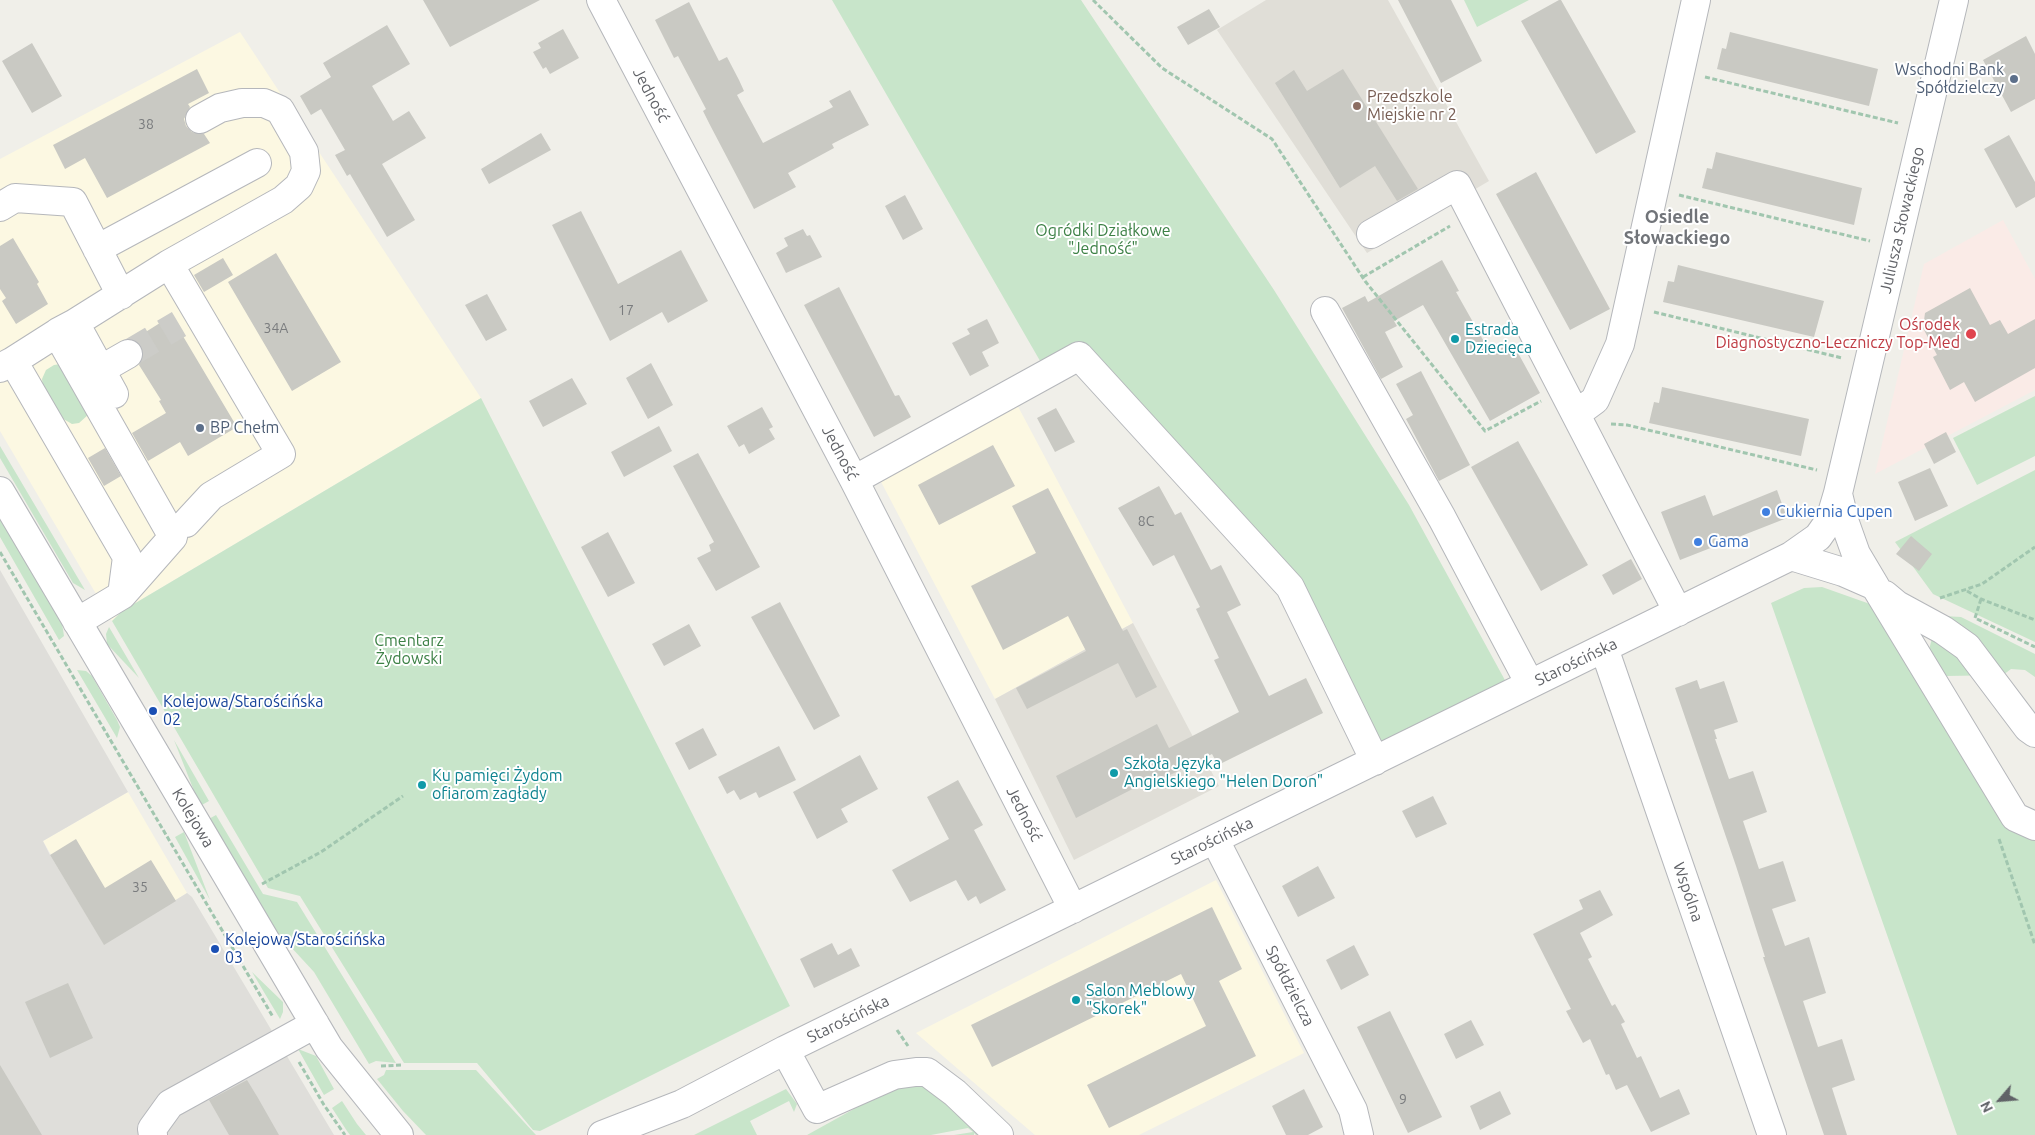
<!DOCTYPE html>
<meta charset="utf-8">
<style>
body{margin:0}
#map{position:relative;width:2035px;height:1135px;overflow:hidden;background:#f0efe9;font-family:Ubuntu,sans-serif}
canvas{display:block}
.north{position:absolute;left:1975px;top:1075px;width:50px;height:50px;-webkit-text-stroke:4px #fff;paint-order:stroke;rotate:243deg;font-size:14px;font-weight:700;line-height:20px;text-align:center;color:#606267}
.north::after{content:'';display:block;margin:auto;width:18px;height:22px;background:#606267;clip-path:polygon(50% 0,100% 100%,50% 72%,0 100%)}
</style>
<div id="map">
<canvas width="2035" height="1135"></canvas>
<div class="north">N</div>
</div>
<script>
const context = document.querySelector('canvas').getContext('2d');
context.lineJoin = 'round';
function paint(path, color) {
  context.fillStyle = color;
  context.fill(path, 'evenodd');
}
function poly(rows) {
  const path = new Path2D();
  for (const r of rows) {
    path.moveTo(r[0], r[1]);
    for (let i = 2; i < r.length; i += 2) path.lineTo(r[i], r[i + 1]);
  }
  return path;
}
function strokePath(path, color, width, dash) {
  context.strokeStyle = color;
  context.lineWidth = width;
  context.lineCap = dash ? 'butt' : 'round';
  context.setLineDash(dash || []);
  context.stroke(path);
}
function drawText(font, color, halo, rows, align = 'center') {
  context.font = font + ' Ubuntu,sans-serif';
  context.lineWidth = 4;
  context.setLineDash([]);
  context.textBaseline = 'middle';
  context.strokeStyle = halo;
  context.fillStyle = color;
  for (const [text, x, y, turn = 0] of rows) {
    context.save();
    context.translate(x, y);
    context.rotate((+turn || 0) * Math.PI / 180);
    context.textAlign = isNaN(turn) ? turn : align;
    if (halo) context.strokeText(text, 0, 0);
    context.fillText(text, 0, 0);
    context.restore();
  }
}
paint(poly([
 [240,32,481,398,122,611,112,621,0,431,0,159],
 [1005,382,1133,623,995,699,868,457],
 [128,792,187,893,104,945,43,841],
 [1216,880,1304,1053,1139,1135,1035,1135,916,1033]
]), '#fcf8e2');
paint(poly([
 [0,570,128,792,43,841,50,855,104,944,187,893,192,897,334,1135,0,1135]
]), '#dfdeda');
paint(poly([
 [1266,0,1388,0,1489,181,1367,253,1217,30],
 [1133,623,1219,786,1074,860,995,699]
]), '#e0ded7');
paint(poly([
 [2003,220,2035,279,2035,390,1875,474,1924,264]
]), '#faebe7');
paint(poly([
 [832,0,1081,0,1274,290,1409,505,1512,693,1375,761,1290,587,1079,356,1047,373],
 [1464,0,1529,0,1477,27],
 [61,364,89,414,79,423,72,424,60,417,43,387,42,379,46,370,54,365],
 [2035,396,2035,456,1977,485,1953,438],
 [481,398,790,1006,540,1131,533,1130,477,1063,404,1063,300,896,268,888,112,621,122,611],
 [0,446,85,590,73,583,0,458],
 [2035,470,2035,642,1933,594,1895,542],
 [0,516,62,623,64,636,59,640,0,537],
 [1822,587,1870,604,1879,602,2035,834,2035,1135,1957,1135,1771,603,1804,588],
 [1944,616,1961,617,2035,654,2035,677,2025,670,2011,669,2003,675,1947,676,1934,667,1928,654,1932,638],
 [109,627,139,678,107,644,106,634],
 [77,670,86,671,92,676,117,720,120,727,117,738],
 [174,740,209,801,200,806],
 [216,815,263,894,297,902,396,1063,376,1061,369,1064,314,972,278,933,261,910,207,820],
 [184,832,210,900,175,837],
 [252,972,283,1002,283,1012,280,1019],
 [298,1049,316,1056,334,1089,324,1095],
 [386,1070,476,1070,536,1135,426,1135,403,1111,377,1079,384,1075],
 [908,1079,926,1080,992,1135,976,1135,974,1133,974,1135,954,1135,973,1132,968,1128,931,1135,807,1135],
 [786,1089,797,1104,794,1112,789,1101,750,1121,757,1135,694,1135],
 [342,1101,357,1124,366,1135,350,1135,347,1131,332,1108]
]), '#c8e5ca');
paint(poly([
 [423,0,540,0,450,47],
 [1398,0,1451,0,1482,61,1441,83],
 [1559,0,1561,0,1636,132,1596,154,1521,21],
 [689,2,719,61,727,57,739,80,744,91,737,95,763,143,833,107,829,101,850,90,869,125,832,144,834,148,788,173,796,187,754,209,710,125,703,111,706,109,678,56,674,58,655,20],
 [1209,9,1220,27,1188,45,1177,27],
 [387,25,410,64,372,86,393,121,409,111,426,138,382,164,415,220,387,237,350,174,347,176,335,155,345,150,321,109,311,115,300,96,331,77,323,63],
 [563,29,579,58,550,74,546,67,543,69,533,52,541,48,538,43],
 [1730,32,1878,69,1869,106,1717,69,1722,48,1726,49],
 [2026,36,2035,54,2035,99,2011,112,1983,60],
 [32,43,62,96,32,113,2,61],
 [197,69,209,93,188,104,190,107,184,119,186,126,192,132,204,134,210,143,107,198,85,158,65,169,53,145],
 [1343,69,1418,189,1397,201,1375,166,1340,188,1275,83,1294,70,1307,91],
 [541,133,551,150,489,184,481,169],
 [2009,135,2035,182,2035,197,2016,208,1984,149],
 [1716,152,1862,188,1854,225,1702,188,1707,168,1712,169],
 [1536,172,1610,309,1570,330,1496,194],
 [905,195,923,229,903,240,885,206],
 [581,211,618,284,681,250,708,301,668,323,662,312,610,341,552,225],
 [803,229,807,236,810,235,822,257,786,273,776,253,788,246,784,238],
 [13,238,39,282,37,284,48,304,16,324,2,301,6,298,0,289,0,246],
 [276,253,341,362,292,391,228,282],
 [223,258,233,275,204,292,194,275],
 [1442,260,1459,291,1456,292,1491,354,1512,342,1540,393,1490,421,1423,305,1394,321,1397,326,1385,332,1403,367,1381,379,1342,308,1365,296,1368,302],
 [1678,265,1824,301,1814,337,1663,302,1668,281,1674,282],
 [839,287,895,396,899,395,911,417,874,437,804,305],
 [1970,288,1990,325,2000,320,2008,334,2035,319,2035,368,1975,402,1964,382,1950,390,1933,357,1937,355,1923,328,1925,313],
 [487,294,507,330,486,341,465,305],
 [171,316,237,427,188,456,180,442,148,461,132,433,166,413,159,401,161,400,139,365,144,354,141,346,133,340],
 [987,319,999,343,982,352,989,366,970,376,952,343,970,334,967,329],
 [651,363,673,405,648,419,626,378],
 [1421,371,1470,465,1439,481,1406,419,1413,415,1396,384],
 [572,378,587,404,543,427,529,401],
 [1662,387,1809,419,1801,456,1649,423,1654,402,1659,403],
 [762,407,773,427,769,429,775,439,749,454,744,444,739,447,727,426],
 [1056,408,1075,442,1055,452,1037,418],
 [659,426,672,451,624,477,611,452],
 [1946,432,1956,452,1934,464,1924,444],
 [1518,441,1588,565,1541,591,1471,467],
 [993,445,1015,486,939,525,918,485],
 [105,448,121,476,104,486,88,458],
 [698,453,760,567,716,591,697,558,711,551,709,545,714,542,673,466],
 [1930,468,1948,506,1915,521,1898,482],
 [1159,486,1175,515,1181,512,1211,570,1221,565,1241,605,1227,612,1269,696,1306,678,1323,713,1218,765,1212,754,1160,780,1158,776,1076,818,1056,776,1157,724,1169,748,1239,712,1214,660,1219,658,1196,609,1200,607,1174,555,1153,566,1118,508],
 [1048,488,1123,631,1127,629,1157,687,1136,698,1118,663,1027,709,1016,688,1086,651,1068,616,1003,650,971,586,1036,553,1012,506],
 [1777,490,1787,518,1680,560,1661,512,1705,495,1713,516],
 [608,532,635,583,608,597,581,547],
 [1911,536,1932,554,1919,571,1896,554],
 [1631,559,1642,579,1613,595,1602,575],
 [780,602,840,716,814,730,751,617],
 [689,624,701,646,664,666,652,644],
 [1697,680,1700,689,1724,681,1738,722,1714,730,1717,739,1715,739,1729,779,1753,771,1767,812,1743,821,1759,869,1783,861,1796,901,1772,909,1785,946,1809,937,1826,993,1803,1001,1818,1047,1842,1039,1855,1080,1832,1088,1847,1135,1824,1135,1763,957,1765,957,1736,866,1675,688],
 [703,728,717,755,689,770,675,743],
 [779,746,796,780,759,798,756,792,740,800,734,790,727,794,718,777],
 [860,755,878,789,841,809,848,822,817,839,793,792],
 [958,780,983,825,974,830,1006,890,980,904,976,896,968,901,956,880,910,902,892,870,949,839,927,797],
 [1433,796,1447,824,1416,838,1402,811],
 [76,839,105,888,151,860,176,901,104,945,50,855],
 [1318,866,1335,898,1298,917,1282,886],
 [1600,890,1613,915,1580,933,1592,957,1588,959,1612,1006,1615,1004,1625,1022,1621,1024,1637,1058,1641,1056,1660,1098,1679,1089,1690,1114,1651,1132,1627,1085,1616,1090,1609,1074,1606,1075,1590,1039,1583,1043,1566,1011,1571,1009,1533,934,1583,909,1579,900],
 [1212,907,1242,969,1219,981,1256,1056,1109,1128,1087,1085,1206,1026,1181,974,992,1067,971,1025],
 [832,943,838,955,851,948,860,966,814,988,800,959],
 [1354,945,1369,975,1341,990,1326,960],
 [68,983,93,1038,50,1058,25,1002],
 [1390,1011,1442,1117,1408,1133,1357,1027],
 [1471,1020,1484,1045,1456,1059,1444,1034],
 [0,1065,42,1135,0,1135],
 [247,1080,258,1098,279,1135,229,1135,209,1100],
 [1304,1089,1323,1127,1308,1135,1286,1135,1272,1106],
 [1500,1091,1511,1114,1480,1130,1470,1106]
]), '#c9c9c3');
strokePath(poly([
 [128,354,179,324]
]), '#ccccc8', 28, [28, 14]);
const minor = poly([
 [601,0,854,480,1073,909],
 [0,207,15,198,73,202,121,295],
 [1371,234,1457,185,1678,612],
 [97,249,257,163],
 [169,264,283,200,299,186,306,171,304,152,280,110,264,103,242,103,220,108,200,119],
 [1325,311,1442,518,1530,684],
 [75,323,169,264,281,454,211,496,186,523],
 [58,332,75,323,114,394],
 [13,361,57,333,173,537,122,595],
 [0,368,13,361,127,557,122,595,77,622],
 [100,370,128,354],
 [1576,414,1595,400,1620,344,1696,0],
 [854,480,1079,356,1290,587,1375,761],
 [0,491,329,1048,399,1135],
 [1791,556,1843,572,1875,586,1856,554,1845,523,1838,494],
 [1875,586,2015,817,2035,826],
 [1885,595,1897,605,1943,630,1967,647,2028,728,2035,733],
 [1604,648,1772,1135],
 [1215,840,1353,1110,1359,1135],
 [785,1050,817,1109,894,1075,916,1072,927,1072,955,1093,999,1135],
 [153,1135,152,1129,170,1104,315,1024],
 [602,1135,682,1104,785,1050,1791,556,1818,537,1830,520,1838,493,1954,0]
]);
strokePath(minor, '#b5b7bb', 30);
strokePath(poly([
 [1093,0,1162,68,1272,139,1365,281,1485,431,1541,401],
 [1705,77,1898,123],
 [1679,195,1870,241],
 [1363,277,1450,226],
 [1654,312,1842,358],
 [1611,424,1627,425,1817,470],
 [0,552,273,1017],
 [1967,591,1981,599,2035,620],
 [1940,598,1982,584,2035,547],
 [1975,618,1981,599],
 [1977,619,2035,647],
 [1999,839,2035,945],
 [262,884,321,852,403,796],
 [897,1030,908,1046],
 [299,1062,324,1105,345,1135],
 [381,1066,402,1065]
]), '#a1c6af', 3, [5, 2.5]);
strokePath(minor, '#fff', 28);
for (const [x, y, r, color] of [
 [2014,79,5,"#5c6f8a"],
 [1357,106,5,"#8d6e63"],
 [1971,334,6,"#e0444e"],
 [1455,339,5,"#0f9aa8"],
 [200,428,5,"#5c6f8a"],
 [1766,512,5,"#3f7fe0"],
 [1698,542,5,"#3f7fe0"],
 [153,711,5,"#1a4fb4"],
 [1114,773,5,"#0f9aa8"],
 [422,785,5,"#0f9aa8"],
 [215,949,5,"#1a4fb4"],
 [1076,1000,5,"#0f9aa8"]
]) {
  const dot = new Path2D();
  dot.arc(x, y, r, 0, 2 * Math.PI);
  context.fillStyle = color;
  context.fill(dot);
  strokePath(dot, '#fff', 2);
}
drawText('14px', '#7a7c7e', null, [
 ["38",146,124],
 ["17",626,310],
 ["34A",276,328],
 ["8C",1146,521],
 ["35",140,887],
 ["9",1403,1099]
]);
drawText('16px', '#4e5e75', '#fff', [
 ["Wschodni Bank",2004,70],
 ["Spółdzielczy",2004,88],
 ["BP Chełm",210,428,"left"]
], 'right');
drawText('16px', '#606267', '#fff', [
 ["Jedność",651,95,62],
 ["Juliusza Słowackiego",1902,220,-77],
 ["Jedność",840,453,62],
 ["Starościńska",1576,662,-26],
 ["Jedność",1024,814,63],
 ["Kolejowa",193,818,59],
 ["Starościńska",1212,841,-26],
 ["Wspólna",1688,892,71],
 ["Spółdzielcza",1290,986,63],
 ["Starościńska",848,1019,-26]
]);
drawText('16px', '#785e54', '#fff', [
 ["Przedszkole",1367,97],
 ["Miejskie nr 2",1367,115]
], 'left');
drawText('16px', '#3d8146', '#fff', [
 ["Ogródki Działkowe",1103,231],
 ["\"Jedność\"",1103,249],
 ["Cmentarz",409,641],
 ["Żydowski",409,659]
]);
drawText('16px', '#be3a42', '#fff', [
 ["Ośrodek",1960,325],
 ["Diagnostyczno-Leczniczy Top-Med",1960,343]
], 'right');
drawText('16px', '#0d838f', '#fff', [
 ["Estrada",1465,330],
 ["Dziecięca",1465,348],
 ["Szkoła Języka",1124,764],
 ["Angielskiego \"Helen Doron\"",1124,782],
 ["Ku pamięci Żydom",432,776],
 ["ofiarom zagłady",432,794],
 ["Salon Meblowy",1086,991],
 ["\"Skorek\"",1086,1009]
], 'left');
drawText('16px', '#366cbe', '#fff', [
 ["Cukiernia Cupen",1776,512],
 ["Gama",1708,542]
], 'left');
drawText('16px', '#164399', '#fff', [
 ["Kolejowa/Starościńska",163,702],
 ["02",163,720],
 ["Kolejowa/Starościńska",225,940],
 ["03",225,958]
], 'left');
drawText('bold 18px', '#717479', '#fff', [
 ["Osiedle",1677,217],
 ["Słowackiego",1677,238]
]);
</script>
